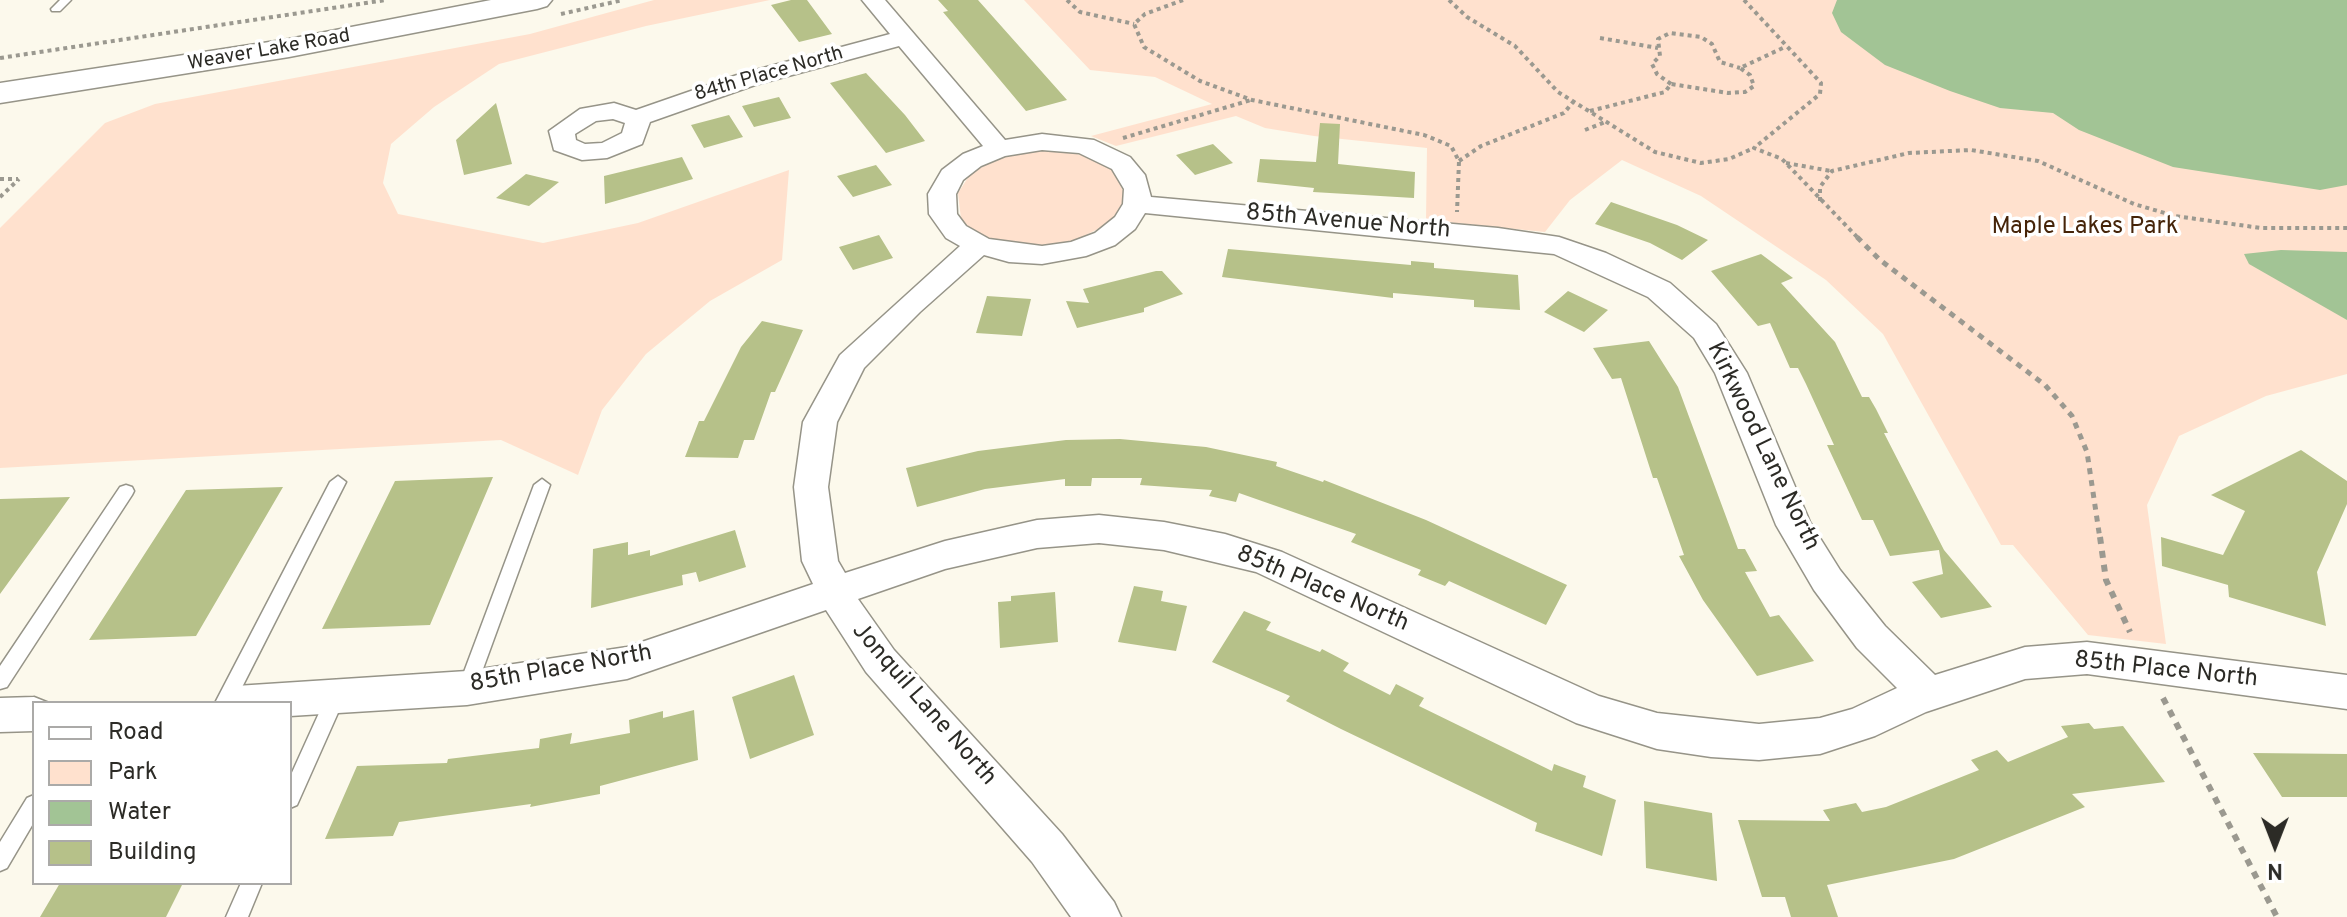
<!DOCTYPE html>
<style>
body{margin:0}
#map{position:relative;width:2347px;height:917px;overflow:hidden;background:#fcf9ec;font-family:Overpass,sans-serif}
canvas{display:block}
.legend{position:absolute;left:32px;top:701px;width:260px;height:184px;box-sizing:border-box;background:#fff;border:2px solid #abaaa8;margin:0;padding:10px 14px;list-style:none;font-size:24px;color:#2c2b26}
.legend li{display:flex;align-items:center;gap:16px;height:40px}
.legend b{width:40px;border:2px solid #abaaa8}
.north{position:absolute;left:2235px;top:805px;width:80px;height:80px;-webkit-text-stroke:6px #fff;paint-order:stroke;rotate:180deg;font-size:22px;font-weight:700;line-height:32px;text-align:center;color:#2c2b26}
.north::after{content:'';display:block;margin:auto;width:28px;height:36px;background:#2c2b26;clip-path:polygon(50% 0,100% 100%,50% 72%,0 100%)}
</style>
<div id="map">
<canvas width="2347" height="917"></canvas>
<ul class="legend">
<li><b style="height:10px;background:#fff"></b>Road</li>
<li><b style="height:22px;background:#ffe1ce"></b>Park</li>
<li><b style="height:22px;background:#a2c495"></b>Water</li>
<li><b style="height:22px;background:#b6c189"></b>Building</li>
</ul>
<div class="north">N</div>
</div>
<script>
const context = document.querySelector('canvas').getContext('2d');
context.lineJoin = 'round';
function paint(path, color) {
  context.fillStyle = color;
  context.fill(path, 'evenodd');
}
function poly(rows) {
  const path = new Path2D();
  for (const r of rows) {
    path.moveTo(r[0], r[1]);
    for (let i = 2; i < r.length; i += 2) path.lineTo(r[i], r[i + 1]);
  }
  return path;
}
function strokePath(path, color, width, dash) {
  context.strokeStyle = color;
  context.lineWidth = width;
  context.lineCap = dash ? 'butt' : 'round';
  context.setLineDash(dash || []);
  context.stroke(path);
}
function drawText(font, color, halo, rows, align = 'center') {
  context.font = font + ' Overpass,sans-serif';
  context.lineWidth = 7;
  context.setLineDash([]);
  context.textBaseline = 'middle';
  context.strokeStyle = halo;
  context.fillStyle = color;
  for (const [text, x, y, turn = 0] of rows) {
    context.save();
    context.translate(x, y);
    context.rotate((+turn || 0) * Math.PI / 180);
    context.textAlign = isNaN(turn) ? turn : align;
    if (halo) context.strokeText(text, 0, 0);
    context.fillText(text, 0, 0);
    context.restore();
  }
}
paint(poly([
 [654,0,770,0,646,26,499,64,434,107,391,144,383,183,398,214,543,243,638,223,789,170,782,260,710,301,646,354,602,410,578,475,501,440,0,468,0,228,105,123,155,104,530,34],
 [1024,0,2347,0,2347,374,2266,396,2179,436,2147,505,2166,644,2088,635,2013,545,2001,545,1883,334,1826,280,1701,196,1622,160,1570,200,1545,232,1426,220,1427,148,1314,136,1265,128,1236,116,1116,146,1091,136,1212,104,1155,77,1090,70],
 [1056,149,1097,159,1113,170,1126,197,1110,223,1070,243,1039,247,1015,246,989,238,971,230,961,219,958,193,971,173,1005,155]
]), '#ffe1ce');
paint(poly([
 [1837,0,2347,0,2347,185,2320,190,2173,167,2079,130,2053,113,2000,108,1950,91,1885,65,1841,32,1832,13],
 [2281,250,2347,252,2347,320,2249,264,2244,254]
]), '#a2c495');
paint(poly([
 [791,0,807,0,832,34,799,42,771,5],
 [938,0,978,0,1067,100,1026,111,943,12,948,11],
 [866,73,905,115,925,141,886,153,830,83],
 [779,97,791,118,754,127,742,106],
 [496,103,512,164,464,175,456,140],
 [729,115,743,137,704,148,691,125],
 [1320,123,1340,124,1338,164,1415,172,1414,198,1313,192,1314,188,1257,182,1260,159,1316,162],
 [1213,144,1233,163,1195,175,1176,155],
 [682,157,693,179,605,204,604,176],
 [876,165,892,185,853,197,837,176],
 [526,174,559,182,529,206,496,198],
 [1611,202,1677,225,1708,240,1682,260,1650,243,1595,224],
 [879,235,893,258,853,270,839,247],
 [1228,249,1411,265,1411,261,1434,263,1434,268,1518,275,1520,310,1474,307,1474,300,1393,293,1393,298,1222,277],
 [1761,254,1793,278,1781,283,1835,342,1862,397,1869,397,1876,409,1888,433,1884,433,1944,550,1992,607,1941,618,1912,582,1943,574,1939,550,1890,556,1873,520,1862,520,1827,445,1834,445,1806,384,1798,368,1790,368,1770,323,1758,326,1711,271],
 [1156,271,1162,271,1183,294,1144,308,1144,312,1077,328,1066,301,1089,303,1083,289],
 [1568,291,1608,310,1584,332,1544,312],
 [987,296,1031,299,1022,336,976,333],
 [762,321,803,330,775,392,771,392,754,440,744,440,738,458,685,457,699,421,704,421,741,347],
 [1649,341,1678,387,1738,549,1745,549,1757,571,1745,572,1770,617,1779,615,1814,661,1757,676,1703,600,1679,556,1684,555,1657,478,1653,478,1621,378,1612,379,1593,348],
 [1120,439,1206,447,1277,462,1276,466,1323,482,1324,480,1426,520,1567,585,1546,625,1449,581,1445,586,1418,575,1421,570,1351,542,1356,534,1239,493,1236,502,1209,496,1212,490,1140,485,1142,478,1092,478,1091,486,1065,486,1065,479,985,489,917,507,906,468,978,451,1066,440],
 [2301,450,2347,481,2347,504,2317,572,2326,626,2229,597,2228,585,2162,566,2161,537,2223,555,2245,511,2211,495],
 [493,477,430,625,322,629,395,481],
 [283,487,196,636,89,640,186,490],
 [70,497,45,532,0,594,0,499],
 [735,530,746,567,699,582,696,572,682,575,683,585,591,608,593,549,628,542,628,555,650,550,650,556],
 [1134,586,1163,591,1161,601,1187,606,1176,651,1118,642],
 [1055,592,1058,642,1000,648,998,602,1011,601,1011,596],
 [1244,611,1271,622,1266,630,1320,652,1322,649,1349,663,1343,671,1390,695,1396,684,1424,698,1419,706,1552,771,1554,764,1586,776,1583,787,1616,800,1602,856,1535,831,1537,823,1341,729,1286,701,1290,696,1212,662],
 [794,675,814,735,750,759,732,697],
 [694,710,698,760,600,786,600,794,530,807,531,804,399,822,393,836,325,839,357,766,447,763,448,759,539,748,540,739,572,733,570,744,630,733,629,720,663,711,663,718],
 [2089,723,2094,729,2123,726,2165,782,2072,794,2085,807,1954,859,1827,885,1838,917,1791,917,1785,897,1762,897,1738,820,1830,821,1823,810,1856,803,1862,812,1886,807,1979,770,1971,760,1997,750,2008,762,2068,737,2061,726],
 [2253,753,2347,754,2347,797,2282,797],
 [1644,801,1712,813,1717,881,1646,868],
 [60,883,183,883,166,917,40,917]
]), '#b6c189');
const service = poly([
 [60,0,71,0,60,11,52,11,51,9,60,0],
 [338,476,346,482,234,703,215,703,330,482,338,476],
 [542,479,550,485,476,688,474,694,467,696,460,694,458,688,534,485,542,479],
 [126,485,132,487,134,491,132,495,7,687,0,689,0,666,120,487,126,485],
 [336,689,343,691,345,697,297,805,290,808,290,777,329,691,336,689],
 [34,795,34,822,7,868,0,871,0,842,27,798,34,795],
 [241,883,262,883,248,917,226,917,241,883]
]);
const minor = poly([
 [862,0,885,0,1005,140,1042,134,1094,140,1130,157,1145,175,1151,197,1498,228,1559,237,1606,253,1670,283,1716,324,1747,373,1810,522,1840,570,1885,626,1935,675,2025,647,2087,642,2347,675,2347,709,2087,674,2025,679,1926,712,1875,736,1820,754,1759,760,1711,757,1657,749,1576,723,1256,572,1164,550,1099,543,1037,548,945,569,858,599,894,650,1062,834,1114,902,1121,917,1071,917,1032,862,866,672,826,610,627,679,467,705,290,716,290,703,216,703,222,691,236,686,467,671,627,647,813,584,802,561,794,487,803,422,840,355,960,246,946,238,929,214,928,194,942,170,963,154,983,146,899,46,755,85,650,122,642,144,607,158,582,160,554,150,549,131,580,109,614,103,636,110,737,75,890,34,862,0],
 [613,119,625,123,622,133,602,143,585,144,576,140,575,134,596,121,613,119],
 [1042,150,1079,153,1112,169,1124,189,1123,204,1115,217,1095,233,1071,242,1042,246,989,239,966,226,957,214,956,194,963,180,981,166,1005,156,1042,150],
 [1145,213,1554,254,1648,297,1694,338,1715,373,1776,525,1814,590,1857,648,1897,688,1852,709,1820,718,1759,724,1657,713,1599,696,1282,552,1225,534,1164,522,1099,515,1037,520,945,541,845,573,838,561,828,487,837,422,864,368,920,312,984,255,1009,262,1042,264,1086,256,1115,245,1135,229,1145,213],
 [34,697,49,703,34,703,34,731,0,732,0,698,34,697]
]);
const secondary = poly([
 [491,0,552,0,547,6,537,9,289,57,0,103,0,83,289,39,491,0]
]);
strokePath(service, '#969488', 3);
strokePath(minor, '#969488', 3);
strokePath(secondary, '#969488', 3);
strokePath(poly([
 [1067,0,1080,12,1134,24],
 [1183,0,1145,14,1134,24,1144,47,1200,81,1252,100,1424,135,1451,146,1459,161,1457,212],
 [1449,0,1467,17,1515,46,1558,92,1655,152,1701,163,1729,159,1754,148],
 [1744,0,1821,83,1820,94,1754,148,1782,159,1859,239],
 [561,14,623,0],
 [1600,38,1658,48],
 [0,58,386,0],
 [1671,84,1657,74,1652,64,1660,56,1658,39,1670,33,1701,37,1712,44,1720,62,1740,68],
 [1590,111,1665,92,1671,84,1728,93,1745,92,1754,86,1750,75,1740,68,1785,47],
 [1585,130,1605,122],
 [1123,138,1251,100],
 [1459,161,1481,146,1564,113,1573,102],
 [1786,163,1831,171],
 [0,179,18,179],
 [0,197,19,179],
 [1820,201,1820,187,1832,171,1909,153,1971,150,2038,161,2134,204,2175,216,2261,228,2347,228]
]), '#9b9990', 4, [4, 4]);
strokePath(poly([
 [1857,237,1880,260,2045,385,2072,416,2087,452,2100,539]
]), '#9b9990', 5, [6, 6]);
strokePath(poly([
 [2100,537,2106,580,2130,632],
 [2163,698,2277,917]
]), '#9b9990', 6, [7, 7]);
paint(service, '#fff');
paint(minor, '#fff');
paint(secondary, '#fff');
drawText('20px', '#2c2b26', '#fff', [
 ["Weaver Lake Road",269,51,-10],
 ["84th Place North",769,75,-16]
]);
drawText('24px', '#2c2b26', '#fff', [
 ["85th Avenue North",1348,223,5],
 ["Kirkwood Lane North",1762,447,64],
 ["85th Place North",1322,590,23],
 ["85th Place North",561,670,-10],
 ["85th Place North",2166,671,6],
 ["Jonquil Lane North",923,705,49]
]);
drawText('24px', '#452409', '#fff', [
 ["Maple Lakes Park",2085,228]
]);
</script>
